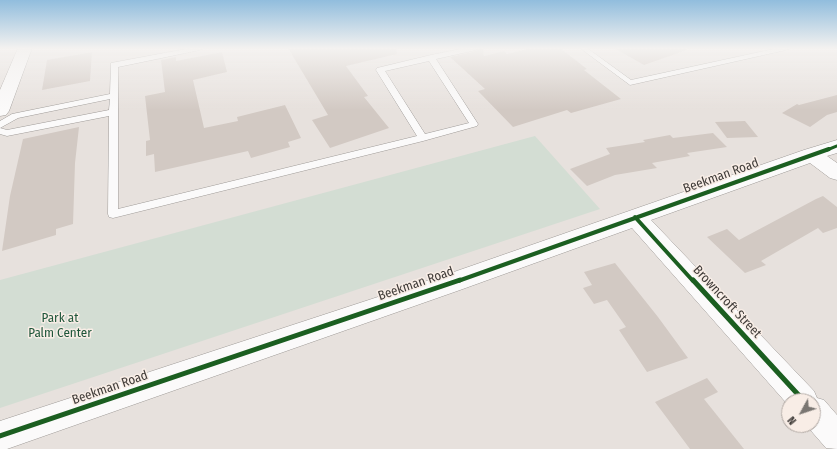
<!DOCTYPE html>
<style>
body{margin:0}
#map{position:relative;width:837px;height:449px;overflow:hidden;background:#e7e1dd;font-family:"Fira Sans Condensed",sans-serif}
canvas{display:block}
.north{position:absolute;left:781px;top:393px;width:40px;height:40px;box-sizing:border-box;background:#f8ede6;border:1px solid #aea6a1;border-radius:50%;rotate:230deg;font-size:11px;font-weight:700;line-height:16px;text-align:center;color:#403c39}
.north::after{content:'';display:block;margin:auto;width:14px;height:18px;background:#7a7672;clip-path:polygon(50% 0,100% 100%,50% 72%,0 100%)}
</style>
<div id="map">
<canvas width="837" height="449"></canvas>
<div class="north">N</div>
</div>
<script>
const context = document.querySelector('canvas').getContext('2d');
context.lineJoin = 'round';
function paint(path, color) {
  context.fillStyle = color;
  context.fill(path, 'evenodd');
}
function poly(rows) {
  const path = new Path2D();
  for (const r of rows) {
    path.moveTo(r[0], r[1]);
    for (let i = 2; i < r.length; i += 2) path.lineTo(r[i], r[i + 1]);
  }
  return path;
}
function strokePath(path, color, width, dash) {
  context.strokeStyle = color;
  context.lineWidth = width;
  context.lineCap = dash ? 'butt' : 'round';
  context.setLineDash(dash || []);
  context.stroke(path);
}
function drawText(font, color, halo, rows, align = 'center') {
  context.font = font + ' "Fira Sans Condensed",sans-serif';
  context.lineWidth = 3;
  context.setLineDash([]);
  context.textBaseline = 'middle';
  context.strokeStyle = halo;
  context.fillStyle = color;
  for (const [text, x, y, turn = 0] of rows) {
    context.save();
    context.translate(x, y);
    context.rotate((+turn || 0) * Math.PI / 180);
    context.textAlign = isNaN(turn) ? turn : align;
    if (halo) context.strokeText(text, 0, 0);
    context.fillText(text, 0, 0);
    context.restore();
  }
}
paint(poly([
 [535,136,600,209,0,408,0,280]
]), '#d3ddd3');
paint(poly([
 [288,48,396,48,397,54,346,66,368,96,364,97,389,128,330,148,312,120,328,115],
 [478,48,483,48,484,56,504,51,507,54,532,48,560,48,587,69,584,70,621,99,571,113,567,110,513,127,478,91,485,89,450,57,476,51],
 [614,48,687,48,687,50,644,65],
 [92,52,90,81,42,90,47,60],
 [222,52,227,72,193,80,204,128,238,121,237,117,285,105,301,138,288,142,290,147,251,158,248,151,155,172,154,154,146,156,146,141,150,140,145,96,165,92,161,60,176,57,176,61],
 [837,95,837,112,827,115,810,127,782,113,797,104,799,105],
 [745,121,758,137,727,138,715,122],
 [79,127,75,163,73,224,56,229,56,235,2,251,10,196,23,139],
 [713,133,727,147,687,153,690,156,652,163,657,168,615,175,587,186,570,169,610,154,606,148,645,142,643,140,670,135,673,138],
 [823,196,837,207,837,228,823,233,818,228,761,261,766,265,745,273,707,237,727,229,739,240,816,199],
 [615,263,658,317,688,358,647,372,619,330,626,327,607,300,594,304,583,288,592,285,584,272],
 [707,378,718,392,704,399,744,449,690,449,655,402]
]), '#d2c9c3');
const service = poly([
 [191,48,204,48,200,50,118,67,118,209,417,136,376,70,377,68,431,55,465,48,477,48,476,50,436,59,478,124,477,126,423,141,113,218,109,217,108,214,109,116,7,136,0,134,0,128,7,130,109,110,110,99,18,118,0,128,0,121,12,114,110,94,111,63,191,48],
 [429,61,469,123,425,134,385,71,429,61],
 [580,48,587,48,631,80,778,48,790,48,786,50,630,85,580,48]
]);
const minor = poly([
 [837,140,837,153,827,156,837,163,837,180,830,178,810,163,651,220,814,391,817,398,824,400,837,415,837,449,826,448,806,425,813,425,813,401,789,401,789,406,632,228,460,290,7,449,0,449,0,421,451,273,804,150,837,140]
]);
const secondary = poly([
 [18,48,32,48,9,111,6,115,0,116,0,90,18,48]
]);
strokePath(service, '#9e9a97', 1);
strokePath(minor, '#9e9a97', 1);
strokePath(secondary, '#9e9a97', 1);
paint(service, '#fbfafa');
paint(minor, '#fbfafa');
paint(secondary, '#fbfafa');
strokePath(poly([
 [827,150,837,146]
]), '#1b5e20', 3);
strokePath(poly([
 [635,217,693,281],
 [458,281,829,149]
]), '#1b5e20', 4);
strokePath(poly([
 [693,280,804,401],
 [0,436,460,280]
]), '#1b5e20', 5);
const sky = context.createLinearGradient(0, 0, 0, 110);
sky.addColorStop(0, '#91bddd');
sky.addColorStop(0.44, '#f4f2f0');
sky.addColorStop(1, '#f4f2f000');
context.fillStyle = sky;
context.fillRect(0, 0, 837, 110);
drawText('13px', '#403c39', '#f8ede6', [
 ["Beekman Road",721,176,-20],
 ["Beekman Road",416,284,-19],
 ["Browncroft Street",727,302,47],
 ["Beekman Road",110,388,-19]
]);
drawText('13px', '#1f563a', '#f8ede6', [
 ["Park at",60,318],
 ["Palm Center",60,333]
]);
</script>
